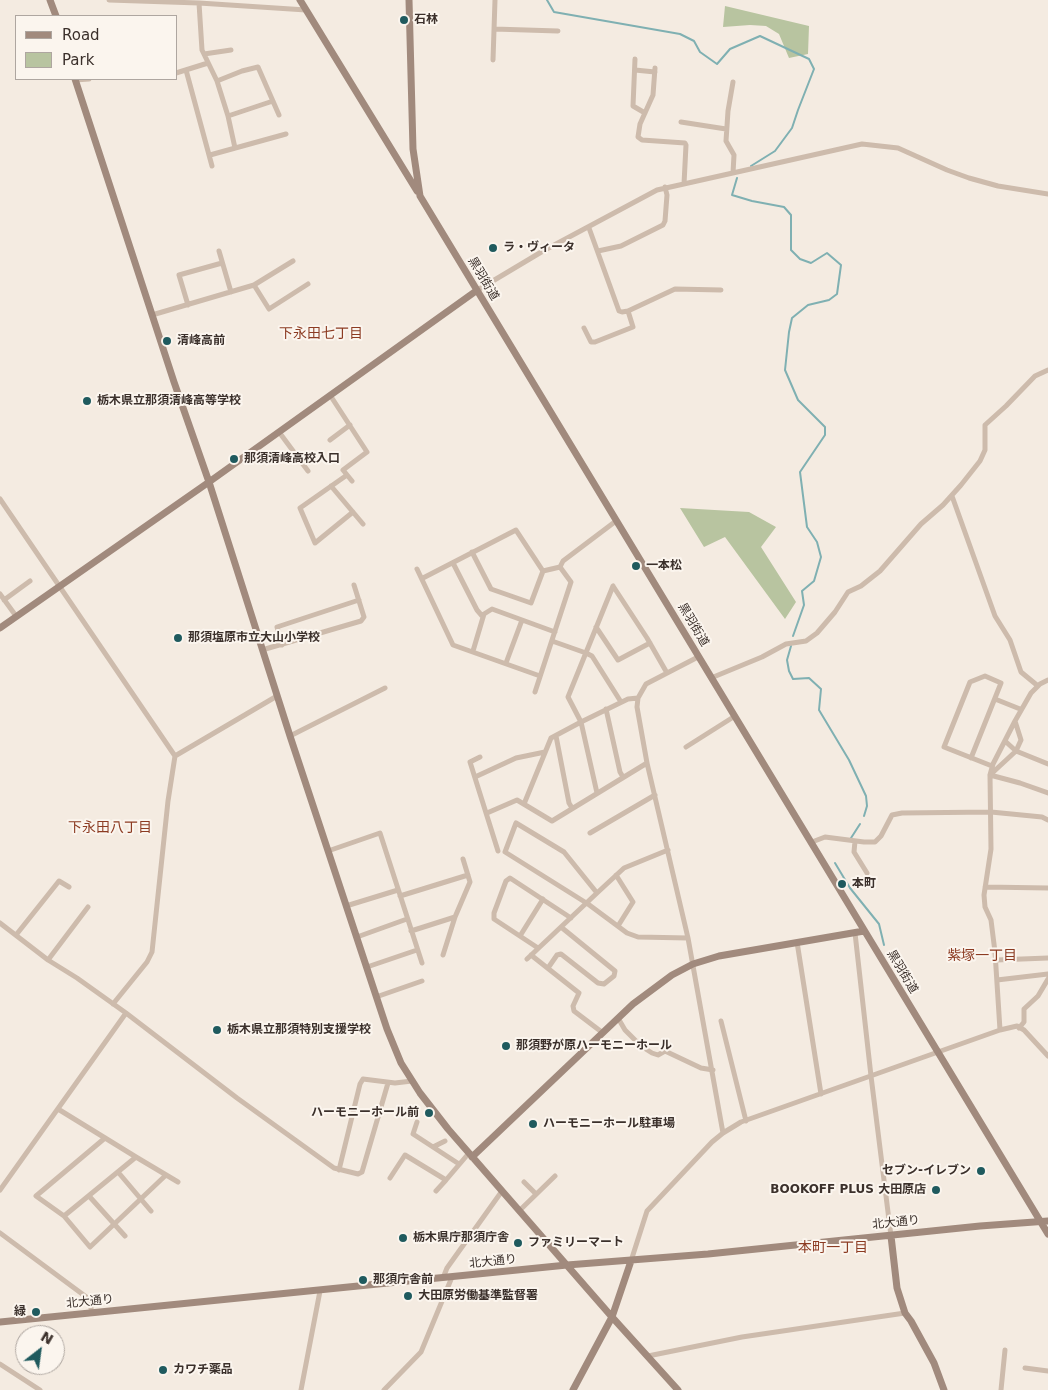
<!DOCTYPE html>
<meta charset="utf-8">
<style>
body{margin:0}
#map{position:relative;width:1048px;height:1390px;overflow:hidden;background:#f4ebe1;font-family:"DejaVu Sans",sans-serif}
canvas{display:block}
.legend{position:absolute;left:15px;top:15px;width:162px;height:65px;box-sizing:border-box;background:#fbf5ee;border:1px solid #aea6a0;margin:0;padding:6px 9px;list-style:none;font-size:15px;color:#3b302b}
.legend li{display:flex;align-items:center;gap:10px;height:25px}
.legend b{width:25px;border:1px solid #aea6a0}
.north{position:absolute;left:15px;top:1325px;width:50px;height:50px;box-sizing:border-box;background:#fbf5ee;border:1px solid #aea6a0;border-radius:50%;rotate:30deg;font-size:14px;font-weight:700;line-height:20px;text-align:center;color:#3b302b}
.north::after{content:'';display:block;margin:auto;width:18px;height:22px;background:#1f5a5e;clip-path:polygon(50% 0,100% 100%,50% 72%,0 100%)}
</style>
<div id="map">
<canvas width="1048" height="1390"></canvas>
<ul class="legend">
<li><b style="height:6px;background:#a18a7d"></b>Road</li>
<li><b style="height:14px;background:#b8c4a0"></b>Park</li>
</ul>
<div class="north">N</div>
</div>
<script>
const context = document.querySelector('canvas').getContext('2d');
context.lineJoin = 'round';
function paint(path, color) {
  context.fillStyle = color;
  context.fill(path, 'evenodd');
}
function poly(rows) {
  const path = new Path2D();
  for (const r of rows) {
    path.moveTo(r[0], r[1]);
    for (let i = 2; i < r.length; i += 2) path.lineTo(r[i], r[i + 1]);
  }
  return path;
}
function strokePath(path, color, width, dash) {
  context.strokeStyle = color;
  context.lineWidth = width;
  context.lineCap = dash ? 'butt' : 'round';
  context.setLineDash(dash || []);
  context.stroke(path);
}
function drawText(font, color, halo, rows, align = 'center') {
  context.font = font + ' "DejaVu Sans","Noto Sans JP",sans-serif';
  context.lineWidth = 4;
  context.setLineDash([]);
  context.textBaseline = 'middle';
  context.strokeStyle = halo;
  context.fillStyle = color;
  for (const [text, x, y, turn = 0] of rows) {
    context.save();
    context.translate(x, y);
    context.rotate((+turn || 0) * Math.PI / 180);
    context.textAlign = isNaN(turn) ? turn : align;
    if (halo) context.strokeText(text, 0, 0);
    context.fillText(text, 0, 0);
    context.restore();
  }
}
paint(poly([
 [725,6,809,26,808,54,789,58,779,34,766,26,750,25,723,27],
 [680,508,749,512,776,527,761,547,796,602,785,619,725,537,704,547]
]), '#b8c4a0');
strokePath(poly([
 [547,0,554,12,680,34,694,41,700,52,717,64,730,49,760,36,809,59,814,69,798,110,792,128,775,151,751,166],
 [737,178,732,195,752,201,784,207,791,215,791,250,800,259,811,263,827,253,841,265,837,294,829,300,808,305,792,318,789,332,785,370,798,400,825,427,825,435,800,472,807,527,817,542,821,557,814,581,802,591,804,605,793,636],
 [791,646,787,660,789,671,793,679,809,678,821,689,819,710,849,760,866,796,867,806,864,816],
 [851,838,860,824],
 [835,863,850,888,879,924,884,945]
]), '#7fb0b2', 2);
strokePath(poly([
 [109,0,199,3,306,10],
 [199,3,202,50,217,81,228,116,273,101],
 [494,29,558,31],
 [204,54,231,50],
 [635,59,633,106,645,113],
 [493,60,495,0],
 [655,68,653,95,640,124,638,137,642,140,685,143,686,145,684,184],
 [186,70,212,166],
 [635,70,655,72],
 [176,73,208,63],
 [75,80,89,79],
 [217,81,242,71,258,67,279,115],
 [228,116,235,148],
 [681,122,726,129],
 [210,155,286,134],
 [733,173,734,155,726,141,728,111,733,82],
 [589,228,619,311,622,312,628,311,675,289,721,290],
 [219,251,231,292],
 [598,251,621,246,663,225,665,221,667,195,665,187],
 [254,285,269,309,308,284],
 [476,291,543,251,657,190,862,144,898,148,947,170,969,178,998,186,1048,194],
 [188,305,179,275,222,263],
 [152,315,254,285,293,261],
 [584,328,591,342,595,342,633,327,628,311],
 [330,395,367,452,343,470,352,481],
 [279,432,308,471],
 [330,440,350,425],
 [347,475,300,508,315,543,353,512],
 [331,486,363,524],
 [952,496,995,616,1010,640,1021,672,1038,686],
 [0,499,175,756,168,801,152,952,147,962,113,1004],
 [472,552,491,589,531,603,543,571,560,567],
 [453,563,477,610,483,617],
 [417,569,453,645,540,676],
 [423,578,516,530,543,571],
 [613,586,568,697,581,722,628,699,638,698],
 [613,586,647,638,667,673],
 [0,594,16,616],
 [4,600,30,581],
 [596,627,618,660,650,643],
 [552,641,586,653,592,656,621,702],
 [282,645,277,627,359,600],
 [262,650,361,621,364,617,354,585],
 [473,651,484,614,492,609,555,632],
 [698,657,646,684,638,698,637,707,647,763,688,938,723,1133],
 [506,663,522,620],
 [711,678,762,657,786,644,806,641,817,633,835,612,848,592,861,586,880,571,921,524,943,505,961,485,980,461,985,450,985,425,1006,406,1035,376,1048,370],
 [535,692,571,582,560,567,563,561,616,521],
 [995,699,1020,709],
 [606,709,620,772,623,777],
 [290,736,385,688],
 [556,736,569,803,572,808],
 [1005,741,1016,751,1048,764],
 [686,747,735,716],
 [175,756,277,696],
 [480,757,470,762,498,851],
 [971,758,1001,683,985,676,970,682,944,747,992,766],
 [990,775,1016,751,1021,740,1015,721,1031,693,1040,684,1048,680],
 [990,775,1020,783,1048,793],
 [475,777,516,758,545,752],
 [524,804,551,738,581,722,597,793],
 [487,813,517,800,552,821,647,763],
 [590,833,655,795],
 [855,841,854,852,867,873],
 [812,842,825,837,864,842,875,842,881,836,892,815,902,813,991,812,1042,817,1048,820],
 [668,850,624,868,597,893,564,852,516,823,505,852,588,904,627,933,638,937,688,938],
 [328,851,380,833,422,963],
 [616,875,633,902,618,926],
 [985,887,1048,888],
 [400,896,468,875],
 [346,906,398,890],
 [0,923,48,960,77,978,126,1013,237,1098,334,1168,358,1174,362,1172,388,1083],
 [411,931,455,917],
 [855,933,871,1076,891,1236],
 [16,935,59,881,69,887],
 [520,936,543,899],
 [357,937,407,919],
 [797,942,821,1094],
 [538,948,494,919,494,913,506,881,510,878,571,918],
 [443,955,455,917,470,882,463,859],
 [531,955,579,993,573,1006,574,1011,603,1033],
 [527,959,597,893],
 [48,960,88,907],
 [996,960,1048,958],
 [367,967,417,950],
 [548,968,557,955,561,954,598,983,604,984,614,976,615,971,561,927],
 [997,980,1048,974],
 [376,997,422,981],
 [618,1018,625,1030,641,1046,652,1053,658,1055,665,1051,701,1068,713,1070],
 [721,1021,746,1121],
 [1019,1028,1024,1022,1024,1009,1038,996,1048,979],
 [1000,1030,995,952,991,920,985,907,984,895,991,849,990,775,993,764,1015,721],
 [58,1109,136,1157,64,1216],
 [417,1122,413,1134,459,1164],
 [105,1138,36,1196,64,1216,90,1247,166,1175],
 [433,1147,445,1141],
 [136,1157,178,1182],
 [339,1170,360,1084,363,1079,395,1083,412,1081],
 [118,1172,151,1211],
 [390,1178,405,1155,446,1180,469,1153],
 [524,1182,536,1194],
 [0,1190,126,1013],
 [436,1191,446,1180],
 [89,1196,125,1236],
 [519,1211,555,1176],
 [0,1233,89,1299,92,1313],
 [631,1261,647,1211,712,1142,723,1133,741,1122,1000,1030,1017,1026,1024,1030,1048,1056],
 [443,1278,447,1268,502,1191],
 [648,1356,742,1337,905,1313],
 [0,1364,40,1390],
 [1025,1368,1048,1371],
 [301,1390,320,1291],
 [384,1390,421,1352,452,1277],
 [1001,1390,1005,1350]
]), '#cdbbac', 5);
strokePath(poly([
 [50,0,56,16],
 [300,0,417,191],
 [409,0,413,149,420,196,1048,1234],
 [75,79,174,382,209,482,290,736,387,1029,401,1063,420,1093,448,1129,612,1317,678,1390],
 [0,628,209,482,476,291],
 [472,1157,633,1004,672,975,693,964,719,956,864,931],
 [891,1236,897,1288,905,1313,911,1321,934,1363,944,1390],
 [0,1322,567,1265,708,1254,980,1226,1048,1221],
 [573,1390,612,1317,631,1261]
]), '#a18a7d', 7);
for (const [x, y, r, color] of [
 [404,20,5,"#1f5a5e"],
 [493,248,5,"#1f5a5e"],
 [167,341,5,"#1f5a5e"],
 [87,401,5,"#1f5a5e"],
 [234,459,5,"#1f5a5e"],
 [636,566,5,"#1f5a5e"],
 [178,638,5,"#1f5a5e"],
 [842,884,5,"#1f5a5e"],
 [217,1030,5,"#1f5a5e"],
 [506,1046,5,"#1f5a5e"],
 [429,1113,5,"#1f5a5e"],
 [533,1124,5,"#1f5a5e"],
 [981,1171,5,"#1f5a5e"],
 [936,1190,5,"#1f5a5e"],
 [403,1238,5,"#1f5a5e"],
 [518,1243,5,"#1f5a5e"],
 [363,1280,5,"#1f5a5e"],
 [408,1296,5,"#1f5a5e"],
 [36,1312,5,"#1f5a5e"],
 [163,1370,5,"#1f5a5e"]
]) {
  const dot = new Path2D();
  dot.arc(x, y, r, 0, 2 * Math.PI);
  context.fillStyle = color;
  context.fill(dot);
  strokePath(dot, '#fbf5ee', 2);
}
drawText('bold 12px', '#3b302b', '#fbf5ee', [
 ["石林",414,20],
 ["ラ・ヴィータ",503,248],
 ["清峰高前",177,341],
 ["栃木県立那須清峰高等学校",97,401],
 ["那須清峰高校入口",244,459],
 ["一本松",646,566],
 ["那須塩原市立大山小学校",188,638],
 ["本町",852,884],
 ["栃木県立那須特別支援学校",227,1030],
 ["那須野が原ハーモニーホール",516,1046],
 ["ハーモニーホール前",419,1113,"right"],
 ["ハーモニーホール駐車場",543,1124],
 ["セブン-イレブン",971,1171,"right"],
 ["BOOKOFF PLUS 大田原店",926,1190,"right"],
 ["栃木県庁那須庁舎",413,1238],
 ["ファミリーマート",528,1243],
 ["那須庁舎前",373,1280],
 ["大田原労働基準監督署",418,1296],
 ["緑",26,1312,"right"],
 ["カワチ薬品",173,1370]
], 'left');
drawText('12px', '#3b302b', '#fbf5ee', [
 ["黒羽街道",483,279,59],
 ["黒羽街道",693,625,59],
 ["黒羽街道",902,972,59],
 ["北大通り",896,1223,-6],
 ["北大通り",493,1262,-6],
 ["北大通り",90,1302,-6]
]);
drawText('14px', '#8c3b22', '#fbf5ee', [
 ["下永田七丁目",321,334],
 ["下永田八丁目",110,828],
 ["紫塚一丁目",982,956],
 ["本町一丁目",833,1248]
]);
</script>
